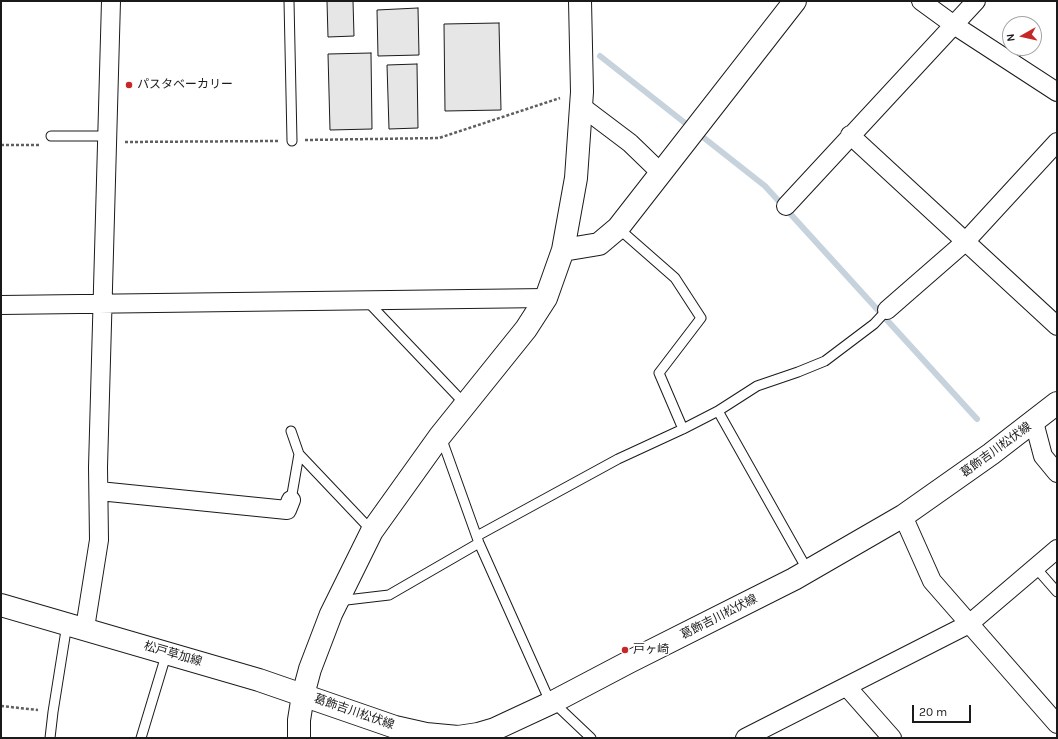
<!DOCTYPE html>
<meta charset="utf-8">
<style>
body{margin:0}
#map{position:relative;width:1058px;height:739px;overflow:hidden;background:#fff;font-family:Karla,sans-serif}
canvas{display:block}
.frame{position:absolute;inset:0;border:2px solid #1a1a1a;pointer-events:none}
.north{position:absolute;left:1002px;top:16px;width:40px;height:40px;box-sizing:border-box;background:#fff;border:1px solid #a3a3a3;border-radius:50%;rotate:262deg;font-size:11px;font-weight:700;line-height:16px;text-align:center;color:#1a1a1a}
.north::after{content:'';display:block;margin:auto;width:14px;height:18px;background:#c62828;clip-path:polygon(50% 0,100% 100%,50% 72%,0 100%)}
.scale{position:absolute;left:912px;top:705px;width:59px;height:18px;box-sizing:border-box;border:2px solid #1a1a1a;border-top:0;padding-left:5px;font-size:12px;line-height:14px;white-space:nowrap;color:#1a1a1a;-webkit-text-stroke:3px #fff;paint-order:stroke}
</style>
<div id="map">
<canvas width="1058" height="739"></canvas>
<div class="frame"></div>
<div class="north">N</div>
<div class="scale">20 m</div>
</div>
<script>
const context = document.querySelector('canvas').getContext('2d');
context.lineJoin = 'round';
function poly(rows) {
  const path = new Path2D();
  for (const r of rows) {
    path.moveTo(r[0], r[1]);
    for (let i = 2; i < r.length; i += 2) path.lineTo(r[i], r[i + 1]);
  }
  return path;
}
function strokePath(path, color, width, dash) {
  context.strokeStyle = color;
  context.lineWidth = width;
  context.lineCap = dash ? 'butt' : 'round';
  context.setLineDash(dash || []);
  context.stroke(path);
}
function paint(path, color) {
  context.fillStyle = color;
  context.fill(path, 'evenodd');
}
function drawText(font, color, halo, rows, align = 'center') {
  context.font = font + ' Karla,"Noto Sans JP",sans-serif';
  context.lineWidth = 3;
  context.setLineDash([]);
  context.textBaseline = 'middle';
  context.strokeStyle = halo;
  context.fillStyle = color;
  for (const [text, x, y, turn = 0] of rows) {
    context.save();
    context.translate(x, y);
    context.rotate((+turn || 0) * Math.PI / 180);
    context.textAlign = isNaN(turn) ? turn : align;
    if (halo) context.strokeText(text, 0, 0);
    context.fillText(text, 0, 0);
    context.restore();
  }
}
strokePath(poly([
 [600,56,765,186,977,419]
]), '#c6d2dc', 6);
const building = poly([
 [327,1,353,1,354,36,328,37,327,1],
 [418,8,419,55,378,56,377,10,418,8],
 [499,23,501,110,445,111,444,24,499,23],
 [371,53,372,129,330,130,328,54,371,53],
 [417,64,418,128,389,129,387,65,417,64]
]);
paint(building, '#e6e6e6');
strokePath(building, '#1a1a1a', 1);
const lane = poly([
 [289,1,292,141],
 [51,136,107,136],
 [618,228,675,278,701,318,659,373,683,429],
 [367,301,465,404],
 [718,411,808,571],
 [291,431,299,454,372,531],
 [441,437,479,543,551,704],
 [291,500,299,454],
 [477,536,618,459,683,429,718,411,757,386,798,372,825,361,874,324,887,310],
 [1036,568,1057,592],
 [338,601,389,595,479,543],
 [553,702,591,738],
 [50,738,53,712,67,624],
 [141,738,167,652]
]);
const street = poly([
 [921,1,954,25,1057,92],
 [581,106,630,143,661,173],
 [850,135,1057,326],
 [786,206,976,1],
 [1,305,546,298],
 [887,310,965,242,1057,142],
 [1034,422,1043,456,1057,473],
 [99,491,287,510,291,500],
 [903,516,932,581,1057,724],
 [85,628,99,540,98,467,111,1],
 [847,687,892,738],
 [745,738,969,624,1057,549]
]);
const secondary = poly([
 [563,250,599,244,618,228,795,1],
 [303,695,310,669,331,614,372,531,440,436,526,329,546,298,563,250,576,178,582,92,580,1]
]);
const primary = poly([
 [1,605,259,680,395,727,426,734,458,737,478,734,495,729,553,702,629,662,794,579,903,516,991,454,1057,403],
 [299,738,299,720,303,695]
]);
strokePath(lane, '#1a1a1a', 11);
strokePath(street, '#1a1a1a', 20);
strokePath(secondary, '#1a1a1a', 24);
strokePath(primary, '#1a1a1a', 24);
strokePath(poly([
 [305,140,439,138,560,98],
 [125,142,278,141],
 [1,145,40,145],
 [1,706,38,710]
]), '#5f5f5f', 2.5, [3, 2]);
strokePath(lane, '#fff', 9);
strokePath(street, '#fff', 18);
strokePath(secondary, '#fff', 22);
strokePath(primary, '#fff', 22);
for (const [x, y, r, color] of [
 [129,85,4,"#c62828"],
 [625,650,4,"#c62828"]
]) {
  const dot = new Path2D();
  dot.arc(x, y, r, 0, 2 * Math.PI);
  context.fillStyle = color;
  context.fill(dot);
  strokePath(dot, '#fff', 1.5);
}
drawText('12px', '#1a1a1a', '#fff', [
 ["パスタベーカリー",137,85],
 ["戸ヶ崎",633,650]
], 'left');
drawText('12px', '#1a1a1a', '#fff', [
 ["葛飾吉川松伏線",996,450,-36],
 ["葛飾吉川松伏線",719,617,-27],
 ["松戸草加線",173,654,16],
 ["葛飾吉川松伏線",354,712,19]
]);
</script>
